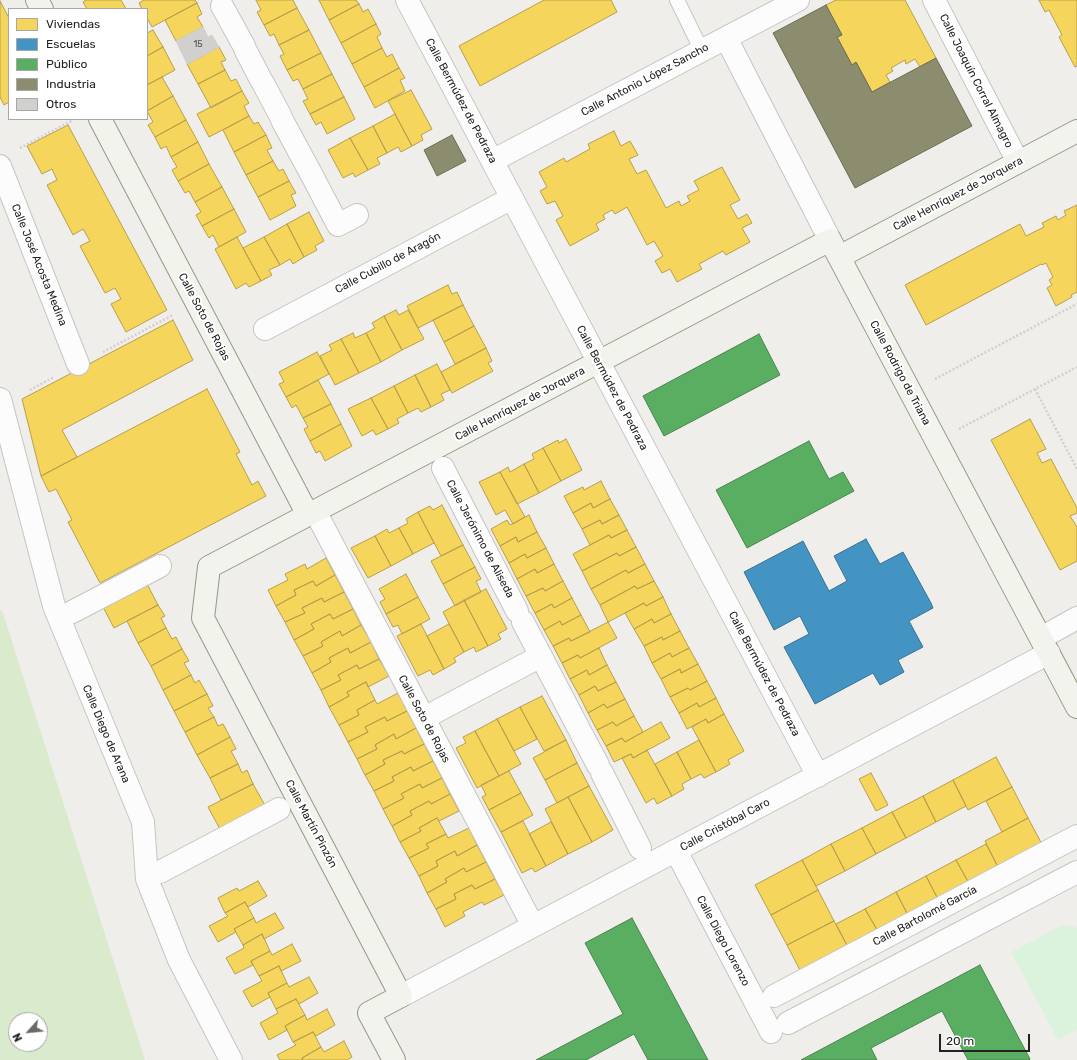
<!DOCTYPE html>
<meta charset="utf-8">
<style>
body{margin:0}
#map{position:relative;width:1077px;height:1060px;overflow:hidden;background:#efeeeb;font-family:Rubik,sans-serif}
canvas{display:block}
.legend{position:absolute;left:8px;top:8px;width:140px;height:112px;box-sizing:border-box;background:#fff;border:1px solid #a7a7a7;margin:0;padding:5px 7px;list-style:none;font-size:12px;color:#222}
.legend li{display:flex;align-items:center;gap:8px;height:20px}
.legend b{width:20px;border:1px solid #a7a7a7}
.north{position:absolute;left:8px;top:1012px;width:40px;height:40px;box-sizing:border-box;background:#fff;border:1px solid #a7a7a7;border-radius:50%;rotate:243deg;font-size:11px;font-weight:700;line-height:16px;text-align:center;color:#222}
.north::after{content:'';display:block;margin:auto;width:14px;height:18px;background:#6a6968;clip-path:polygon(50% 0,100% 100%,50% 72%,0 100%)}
.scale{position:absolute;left:939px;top:1034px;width:91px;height:18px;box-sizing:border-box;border:2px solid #222;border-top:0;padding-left:5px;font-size:12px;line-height:14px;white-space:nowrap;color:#222;-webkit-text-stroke:3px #fff;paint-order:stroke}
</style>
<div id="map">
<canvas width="1077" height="1060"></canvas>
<ul class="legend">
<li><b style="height:11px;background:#f6d55c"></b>Viviendas</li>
<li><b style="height:11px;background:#4393c3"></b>Escuelas</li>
<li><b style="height:11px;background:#5aae61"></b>Público</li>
<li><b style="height:11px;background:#8c8c6e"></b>Industria</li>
<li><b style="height:11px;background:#d2d0ce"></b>Otros</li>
</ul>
<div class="north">N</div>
<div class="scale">20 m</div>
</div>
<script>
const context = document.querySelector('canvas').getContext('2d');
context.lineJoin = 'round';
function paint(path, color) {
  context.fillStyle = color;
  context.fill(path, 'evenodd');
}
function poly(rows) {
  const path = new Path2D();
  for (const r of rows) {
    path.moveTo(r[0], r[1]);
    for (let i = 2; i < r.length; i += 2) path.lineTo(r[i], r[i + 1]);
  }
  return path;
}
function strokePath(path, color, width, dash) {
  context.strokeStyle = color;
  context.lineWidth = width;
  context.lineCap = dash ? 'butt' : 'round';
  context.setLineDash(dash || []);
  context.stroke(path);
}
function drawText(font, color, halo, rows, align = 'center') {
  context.font = font + ' Rubik,sans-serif';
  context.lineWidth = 4;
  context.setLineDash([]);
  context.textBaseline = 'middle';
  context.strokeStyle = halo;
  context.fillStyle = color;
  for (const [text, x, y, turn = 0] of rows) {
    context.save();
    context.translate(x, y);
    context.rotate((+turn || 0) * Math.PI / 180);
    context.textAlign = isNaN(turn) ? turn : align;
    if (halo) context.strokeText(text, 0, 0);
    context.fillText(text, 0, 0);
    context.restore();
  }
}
paint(poly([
 [2,610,145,1060,0,1060,0,611],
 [16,1020,40,1020,40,1044,16,1044]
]), '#daeacd');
paint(poly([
 [1063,925,1076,927,1077,929,1077,1030,1058,1040,1011,952]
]), '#dbf2dd');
const homes = poly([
 [86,0,121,0,126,9,87,9,83,2,86,0],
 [144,0,195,0,197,3,152,27,147,18,147,9,142,9,139,3,144,0],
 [256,0,293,0,297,8,264,25,257,12,261,10,256,0],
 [319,0,356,0,359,4,329,20,319,0],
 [544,0,611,0,617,12,480,86,459,46,544,0],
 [836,0,905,0,936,58,920,67,915,59,906,64,905,60,891,68,893,71,886,75,890,82,872,92,856,62,852,65,837,37,842,35,826,5,836,0],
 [1039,0,1077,0,1077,66,1075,67,1059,37,1062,35,1049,10,1045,12,1039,0],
 [0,1,9,18,9,102,4,105,0,97,0,1],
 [197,3,202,14,197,17,203,27,176,41,165,20,197,3],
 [359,4,363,12,368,9,376,24,341,43,329,20,359,4],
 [297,8,309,30,279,45,274,34,270,36,264,25,297,8],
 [376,24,381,34,377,37,382,48,352,64,341,43,376,24],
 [153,30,163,47,147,56,147,33,153,30],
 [309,30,321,53,287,70,280,56,284,54,279,45,309,30],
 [163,47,175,70,147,85,147,56,163,47],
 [219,47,226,60,221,62,225,70,198,84,187,64,219,47],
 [382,48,387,57,392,54,399,68,364,87,352,64,382,48],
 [321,53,332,74,303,89,298,79,293,81,287,70,321,53],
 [399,68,405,78,400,80,405,91,375,108,364,87,399,68],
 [225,70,231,81,236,79,242,91,211,108,198,84,225,70],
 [332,74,344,97,310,114,303,101,308,99,303,89,332,74],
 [162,77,173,96,147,111,147,85,162,77],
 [411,90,432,129,421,135,423,140,412,146,388,101,411,90],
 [242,91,249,103,244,106,249,116,209,137,197,114,242,91],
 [173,96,186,120,155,137,148,125,153,122,147,111,173,96],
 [344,97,355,119,327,134,321,122,316,125,310,114,344,97],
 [395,114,412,146,401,152,398,147,387,153,373,126,395,114],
 [249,116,254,124,258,122,266,135,234,152,223,130,249,116],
 [186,120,198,142,171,157,166,146,161,149,155,137,186,120],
 [68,125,167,310,126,332,111,304,121,299,115,288,105,293,80,246,90,241,83,229,73,235,47,185,57,180,52,169,42,174,27,146,68,125],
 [373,126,387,153,377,158,380,164,368,170,350,138,373,126],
 [614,131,621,146,630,141,638,155,629,159,637,174,646,170,666,208,679,201,681,206,690,201,687,196,699,190,694,181,722,167,740,200,730,205,738,219,747,214,752,223,742,228,750,242,726,255,723,251,699,264,702,269,677,282,670,269,662,273,655,261,663,256,654,241,647,245,627,207,615,214,612,210,603,215,605,219,596,224,599,230,570,246,556,220,563,216,555,201,547,204,540,191,547,187,539,172,564,158,566,162,590,149,588,144,614,131],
 [266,135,272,148,267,150,273,161,246,175,234,152,266,135],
 [350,138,368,170,355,177,353,173,343,178,328,150,350,138],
 [198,142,209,164,178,181,172,170,177,167,171,157,198,142],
 [273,161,279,171,283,169,289,181,258,197,246,175,273,161],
 [209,164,222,187,195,202,189,191,185,193,178,181,209,164],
 [289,181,296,193,291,195,296,206,270,220,258,197,289,181],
 [222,187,234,209,202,226,196,215,201,212,195,202,222,187],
 [1077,205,1077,292,1071,295,1072,297,1056,306,1047,288,1052,285,1049,280,1053,277,1046,263,1042,265,1041,264,926,325,905,285,1020,224,1026,236,1044,227,1042,223,1056,216,1058,220,1066,215,1064,211,1077,205],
 [234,209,246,232,219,247,213,235,209,238,202,226,234,209],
 [309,212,324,241,315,246,317,250,304,257,287,224,309,212],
 [287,224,304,257,293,264,290,259,280,265,264,237,287,224],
 [237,237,261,281,249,287,246,283,236,289,215,249,237,237],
 [264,237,280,265,269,270,272,275,261,281,243,248,264,237],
 [448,285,452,294,457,292,463,305,418,328,407,306,448,285],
 [463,305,474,326,444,342,433,320,463,305],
 [396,310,399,315,408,310,424,339,402,350,384,316,396,310],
 [384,316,402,350,381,362,366,333,375,328,372,323,384,316],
 [173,320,193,360,62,430,77,457,41,476,22,399,173,320],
 [474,326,486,348,455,364,444,342,474,326],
 [353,333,355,338,366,333,381,362,359,373,341,339,353,333],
 [341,339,359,373,335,385,320,356,332,350,329,345,341,339],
 [486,348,492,361,488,363,493,371,452,393,441,372,486,348],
 [317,352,329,374,286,397,279,384,284,382,279,372,317,352],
 [437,364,450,390,441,394,444,400,431,407,415,375,437,364],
 [415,375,431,407,421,412,418,408,408,413,394,386,415,375],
 [318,380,331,404,303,418,296,405,292,408,286,397,318,380],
 [394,386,408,413,397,419,399,423,388,429,371,398,394,386],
 [207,389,240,452,236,454,252,485,258,481,266,496,100,583,68,522,72,520,56,489,49,492,41,476,207,389],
 [371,398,388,429,376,435,373,430,362,436,348,409,371,398],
 [331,404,341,424,310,441,304,429,308,427,303,418,331,404],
 [1030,419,1046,449,1037,453,1042,463,1051,459,1077,508,1077,513,1070,516,1077,527,1077,561,1060,570,991,440,1030,419],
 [341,424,352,446,325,461,320,451,316,453,310,441,341,424],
 [566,439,582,470,561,481,543,448,558,440,559,443,566,439],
 [543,448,561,481,539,493,524,464,534,459,532,454,543,448],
 [524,464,539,493,517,504,500,472,508,467,510,472,524,464],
 [500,472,525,517,513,524,505,510,496,515,479,482,500,472],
 [601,481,610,499,593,508,591,503,573,513,564,496,583,487,584,490,601,481],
 [610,499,619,515,602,524,600,520,582,529,573,513,591,503,593,508,610,499],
 [442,505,463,545,441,556,418,512,430,506,433,510,442,505],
 [418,512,434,543,413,554,399,528,408,523,406,519,418,512],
 [529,515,537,532,518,542,516,537,500,546,491,529,507,520,510,525,529,515],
 [619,515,627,530,611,538,609,535,590,545,582,529,600,520,602,524,619,515],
 [399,528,413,554,391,566,375,536,387,529,389,533,399,528],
 [627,530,636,547,619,556,617,553,582,571,573,554,609,535,611,538,627,530],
 [537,532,546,548,527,558,525,554,509,563,500,546,516,537,518,542,537,532],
 [375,536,391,566,368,578,351,548,375,536],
 [463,545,475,567,443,584,431,561,463,545],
 [636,547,645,564,628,573,626,570,591,589,582,571,617,553,619,556,636,547],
 [546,548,554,564,537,573,535,569,517,579,509,563,525,554,527,558,546,548],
 [326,558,335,575,316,586,313,581,294,590,296,595,276,606,268,590,288,580,285,574,305,564,307,569,326,558],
 [554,564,563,581,545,591,543,588,526,596,517,579,535,569,537,573,554,564],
 [645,564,654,581,637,589,635,586,600,605,591,589,626,570,628,573,645,564],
 [475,567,481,579,476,581,481,592,455,606,443,584,475,567],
 [406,574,418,597,386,614,380,602,385,599,379,589,406,574],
 [335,575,344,592,324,602,322,598,302,608,305,613,285,622,276,606,296,595,294,590,313,581,316,586,335,575],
 [563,581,572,598,554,608,552,604,535,613,526,596,543,588,545,591,563,581],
 [654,581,663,597,646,606,644,603,608,622,600,605,635,586,637,589,654,581],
 [146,582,158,605,114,628,102,605,146,582],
 [486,589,507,629,498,634,501,639,488,646,464,600,486,589],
 [344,592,353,609,333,619,330,614,311,624,314,629,294,640,285,622,305,613,302,608,322,598,324,602,344,592],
 [418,597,430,619,402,634,398,625,393,627,386,614,418,597],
 [663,597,671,614,654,623,652,619,634,629,625,613,644,603,646,606,663,597],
 [572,598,581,615,562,625,560,621,544,630,535,613,552,604,554,608,572,598],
 [464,600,488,646,476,652,474,647,464,652,443,612,464,600],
 [158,605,165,616,161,618,166,628,138,643,127,621,158,605],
 [353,609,361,625,342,636,340,631,321,642,323,646,303,656,294,640,314,629,311,624,330,614,333,619,353,609],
 [671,614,680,631,663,640,662,637,644,646,634,629,652,619,654,623,671,614],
 [581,615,590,632,571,641,569,638,553,646,544,630,560,621,562,625,581,615],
 [608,622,617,638,580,658,578,655,562,663,553,646,569,638,571,641,608,622],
 [421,624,444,669,433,675,430,670,418,676,397,636,421,624],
 [449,624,464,652,454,658,456,662,444,669,427,636,449,624],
 [361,625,371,642,350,653,348,648,329,658,331,662,312,673,303,656,323,646,321,642,340,631,342,636,361,625],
 [166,628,172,639,176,637,182,649,151,666,138,643,166,628],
 [680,631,689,648,672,657,670,653,652,663,644,646,662,637,663,640,680,631],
 [371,642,379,659,359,669,357,665,338,675,341,680,321,690,312,673,331,662,329,658,348,648,350,653,371,642],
 [599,648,607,665,589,675,587,670,570,679,562,663,578,655,580,658,599,648],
 [689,648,698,664,681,673,680,669,661,679,652,663,670,653,672,657,689,648],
 [182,649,189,661,184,663,191,675,163,690,151,666,182,649],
 [379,659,389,676,368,687,366,682,347,692,349,696,329,707,321,690,341,680,338,675,357,665,359,669,379,659],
 [698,664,707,681,690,690,688,688,670,697,661,679,680,669,681,673,698,664],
 [607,665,616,682,598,691,595,686,579,695,570,679,587,670,589,675,607,665],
 [191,675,195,683,199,680,207,694,174,711,163,690,191,675],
 [707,681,716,698,699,707,697,703,679,713,670,697,688,688,690,690,707,681],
 [366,682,375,700,357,710,359,715,339,725,329,707,349,696,347,692,366,682],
 [616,682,625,699,607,708,604,704,588,713,579,695,595,686,598,691,616,682],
 [398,693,407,711,387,721,385,717,365,727,368,732,348,742,339,725,359,715,357,710,375,700,377,704,398,693],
 [207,694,213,706,208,708,214,717,185,732,174,711,207,694],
 [542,696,566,740,544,751,520,707,542,696],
 [716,698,724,714,708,723,706,719,687,729,679,713,697,703,699,707,716,698],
 [625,699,634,716,616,726,613,722,597,730,588,713,604,704,607,708,625,699],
 [520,707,537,739,514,751,497,719,520,707],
 [407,711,416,728,396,739,394,734,375,745,377,749,357,759,348,742,368,732,365,727,385,717,387,721,407,711],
 [724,714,744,751,728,760,730,764,716,772,692,727,706,719,708,723,724,714],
 [634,716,643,732,625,742,622,738,606,746,597,730,613,722,616,726,634,716],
 [214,717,218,726,223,724,230,737,197,755,185,732,214,717],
 [497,719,521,764,499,776,475,731,497,719],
 [661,722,670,738,633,758,631,754,614,762,606,746,622,738,625,742,661,722],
 [416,728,424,744,404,754,402,751,383,760,385,764,365,775,357,759,377,749,375,745,394,734,396,739,416,728],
 [475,731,499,776,477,788,456,748,466,743,463,737,475,731],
 [230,737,236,749,231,751,238,764,210,778,197,755,230,737],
 [566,740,577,763,545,780,533,758,566,740],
 [699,740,716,772,704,778,701,774,691,779,677,752,699,740],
 [424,744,433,761,413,771,411,767,392,777,394,781,374,791,365,775,385,764,383,760,402,751,404,754,424,744],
 [647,750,672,796,657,804,654,798,646,803,622,758,631,754,633,758,647,750],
 [677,752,691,779,682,784,684,789,672,796,655,764,677,752],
 [996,757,1012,787,968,810,953,780,996,757],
 [433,761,442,778,422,788,420,784,401,794,404,798,383,809,374,791,394,781,392,777,411,767,413,771,433,761],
 [577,763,589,786,557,803,545,780,577,763],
 [238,764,242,773,247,770,253,784,221,800,210,778,238,764],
 [509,771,521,793,489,810,482,797,486,795,481,785,509,771],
 [871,773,888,805,876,811,859,779,871,773],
 [442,778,450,794,431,804,429,801,410,811,412,815,392,826,383,809,404,798,401,794,420,784,422,788,442,778],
 [953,780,966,806,936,822,923,796,953,780],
 [253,784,266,807,221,831,208,807,253,784],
 [589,786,613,830,592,842,568,797,589,786],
 [1012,787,1028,818,1002,832,986,801,1012,787],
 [521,793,533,815,501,832,489,810,521,793],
 [450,794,459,811,439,821,437,818,419,828,421,831,400,842,392,826,412,815,410,811,429,801,431,804,450,794],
 [923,796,936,822,906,838,892,812,923,796],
 [568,797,592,842,568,854,545,809,568,797],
 [892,812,906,838,876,854,862,828,892,812],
 [437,818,446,834,426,844,429,848,409,858,400,842,421,831,419,828,437,818],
 [1028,818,1044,848,1000,871,985,841,1028,818],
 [523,821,546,866,535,872,532,868,522,873,501,832,523,821],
 [551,822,568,854,546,866,529,834,551,822],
 [469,828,477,845,457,856,455,851,436,861,438,866,419,876,409,858,429,848,426,844,446,834,448,838,469,828],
 [862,828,876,854,845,871,831,844,862,828],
 [831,844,845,871,816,886,802,860,831,844],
 [986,844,1000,871,971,887,956,860,986,844],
 [477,845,486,862,466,872,464,868,445,879,447,882,427,893,419,876,438,866,436,861,455,851,457,856,477,845],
 [802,860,818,890,771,915,755,885,802,860],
 [956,860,971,887,940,903,926,876,956,860],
 [486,862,495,879,475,889,472,885,454,894,456,899,436,909,427,893,447,882,445,879,464,868,466,872,486,862],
 [926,876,940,903,910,919,896,892,926,876],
 [495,879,504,895,484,905,482,902,463,912,465,916,445,927,436,909,456,899,454,894,472,885,475,889,495,879],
 [258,881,267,896,248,907,245,902,225,913,218,898,237,888,239,891,258,881],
 [818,890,834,921,787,945,771,915,818,890],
 [896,892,910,919,880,935,865,909,896,892],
 [245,902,254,918,234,929,236,932,218,942,209,926,228,916,225,913,245,902],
 [865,909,880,935,850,951,836,924,865,909],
 [275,913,284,928,264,939,262,934,243,945,234,929,254,918,256,923,275,913],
 [834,921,850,951,803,976,787,945,834,921],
 [262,934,270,951,251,961,253,965,235,974,226,958,244,948,243,945,262,934],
 [292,944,301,961,281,971,279,966,259,976,251,961,270,951,272,955,292,944],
 [279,966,287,983,268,993,270,997,252,1007,243,991,262,981,259,976,279,966],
 [309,977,318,993,299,1004,296,999,276,1009,268,993,287,983,289,987,309,977],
 [296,999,305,1015,285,1026,287,1030,269,1040,260,1023,278,1013,276,1009,296,999],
 [327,1009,335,1025,316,1036,313,1032,293,1042,285,1026,305,1015,307,1020,327,1009],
 [313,1032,321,1047,302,1058,303,1060,280,1060,277,1055,296,1045,293,1042,313,1032],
 [344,1041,352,1057,347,1060,303,1060,302,1058,321,1047,324,1052,344,1041]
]);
paint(homes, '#f6d55c');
strokePath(homes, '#b69f4b', 1);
const schools = poly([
 [866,539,880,564,903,552,931,603,933,608,909,621,923,647,898,660,904,672,880,685,873,673,815,704,784,647,809,634,800,616,774,630,744,572,803,541,829,591,847,581,834,556,866,539]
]);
paint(schools, '#4393c3');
strokePath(schools, '#397193', 1);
const public = poly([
 [759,334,780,375,664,436,643,396,759,334],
 [809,441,829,479,843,472,854,491,747,548,716,490,809,441],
 [632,918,708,1060,648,1060,634,1034,586,1060,536,1060,623,1014,585,943,632,918],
 [980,965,1030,1059,1029,1060,968,1060,942,1011,871,1048,877,1060,801,1060,980,965]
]);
paint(public, '#5aae61');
strokePath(public, '#49844e', 1);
const industry = poly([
 [826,5,842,35,837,37,852,65,856,62,872,92,936,58,972,126,855,188,773,33,826,5],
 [452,135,466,161,437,176,424,150,452,135]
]);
paint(industry, '#8c8c6e');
strokePath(industry, '#6c6c57', 1);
const building = poly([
 [203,27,208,37,212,35,219,47,187,64,176,41,203,27]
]);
paint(building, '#d2d0ce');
strokePath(building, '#d2d0cc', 1);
const lane = poly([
 [677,0,702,51]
]);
const street = poly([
 [407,0,818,776],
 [934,0,1018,162],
 [222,6,244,46],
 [726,38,830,240],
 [246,51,261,80],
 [263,83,281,117],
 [282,120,315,181],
 [492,161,798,0],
 [0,166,78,364],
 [317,185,338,225,357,215],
 [265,329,512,198],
 [0,399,54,606,143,822,147,879,179,960,231,1060],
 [443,468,517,611],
 [315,511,533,926],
 [72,612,160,566],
 [523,622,579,729],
 [1041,638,1077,618],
 [424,718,541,656],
 [581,733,598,765],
 [602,773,640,848],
 [676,851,771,1032],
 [160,872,279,809],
 [401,996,1049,653],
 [774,996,1077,836],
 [788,1023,1077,872]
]);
const secondary = poly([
 [37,0,42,9],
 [100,119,308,515],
 [839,257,1077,131],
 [394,1060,369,1013,401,996,203,618,209,567,830,240,1077,707]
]);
strokePath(lane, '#c5c5c3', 16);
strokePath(street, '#c5c5c3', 24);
strokePath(secondary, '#959884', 24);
strokePath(poly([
 [20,148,73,120],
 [103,352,173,315],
 [935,379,1077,304],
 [1035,389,1077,469],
 [30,390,54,377],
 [959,429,1077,367]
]), '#d7cdcb', 2.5, [2, 2]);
strokePath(lane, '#fdfcfc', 14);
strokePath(street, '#fdfcfc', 22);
strokePath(secondary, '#f3f3ed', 22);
drawText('9px', '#4e4e4d', null, [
 ["15",198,44]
]);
drawText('11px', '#222', '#fff', [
 ["Calle Antonio López Sancho",645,80,-28],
 ["Calle Joaquín Corral Almagro",976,81,63],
 ["Calle Bermúdez de Pedraza",461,101,62],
 ["Calle Henríquez de Jorquera",958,194,-28],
 ["Calle Cubillo de Aragón",388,263,-28],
 ["Calle José Acosta Medina",39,265,68],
 ["Calle Soto de Rojas",204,317,62],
 ["Calle Rodrigo de Triana",900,373,62],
 ["Calle Bermúdez de Pedraza",612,388,62],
 ["Calle Henríquez de Jorquera",520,404,-28],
 ["Calle Jerónimo de Aliseda",480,539,62],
 ["Calle Bermúdez de Pedraza",764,674,62],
 ["Calle Soto de Rojas",424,719,62],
 ["Calle Diego de Arana",106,734,67],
 ["Calle Martín Pinzón",311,824,62],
 ["Calle Cristóbal Caro",725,825,-28],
 ["Calle Bartolomé García",925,916,-28],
 ["Calle Diego Lorenzo",723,941,62]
]);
</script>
